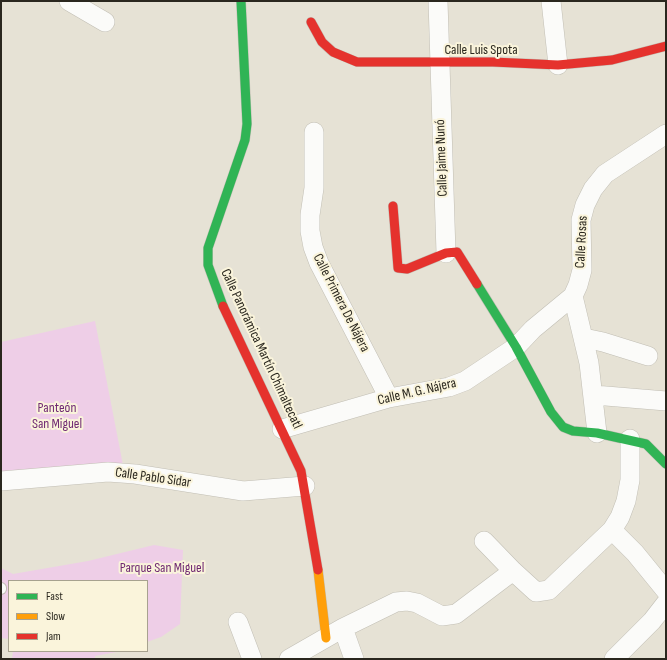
<!DOCTYPE html>
<meta charset="utf-8">
<style>
body{margin:0}
#map{position:relative;width:667px;height:660px;overflow:hidden;background:#e6e2d5;font-family:"Sofia Sans Condensed",sans-serif}
canvas{display:block}
.frame{position:absolute;inset:0;border:2px solid #2a271e;pointer-events:none}
.legend{position:absolute;left:8px;top:580px;width:140px;height:72px;box-sizing:border-box;background:#faf4db;border:1px solid #a7a28f;margin:0;padding:5px 7px;list-style:none;font-size:12px;color:#2a271e}
.legend li{display:flex;align-items:center;gap:8px;height:20px}
.legend b{width:20px;border:1px solid #a7a28f}
</style>
<div id="map">
<canvas width="667" height="660"></canvas>
<div class="frame"></div>
<ul class="legend">
<li><b style="height:5px;background:#30b455"></b>Fast</li>
<li><b style="height:5px;background:#ff9f0a"></b>Slow</li>
<li><b style="height:5px;background:#e5322d"></b>Jam</li>
</ul>
</div>
<script>
const context = document.querySelector('canvas').getContext('2d');
context.lineJoin = 'round';
function paint(path, color) {
  context.fillStyle = color;
  context.fill(path, 'evenodd');
}
function poly(rows) {
  const path = new Path2D();
  for (const r of rows) {
    path.moveTo(r[0], r[1]);
    for (let i = 2; i < r.length; i += 2) path.lineTo(r[i], r[i + 1]);
  }
  return path;
}
function strokePath(path, color, width, dash) {
  context.strokeStyle = color;
  context.lineWidth = width;
  context.lineCap = dash ? 'butt' : 'round';
  context.setLineDash(dash || []);
  context.stroke(path);
}
function drawText(font, color, halo, rows, align = 'center') {
  context.font = font + ' "Sofia Sans Condensed",sans-serif';
  context.lineWidth = 4;
  context.setLineDash([]);
  context.textBaseline = 'middle';
  context.strokeStyle = halo;
  context.fillStyle = color;
  for (const [text, x, y, turn = 0] of rows) {
    context.save();
    context.translate(x, y);
    context.rotate((+turn || 0) * Math.PI / 180);
    context.textAlign = isNaN(turn) ? turn : align;
    if (halo) context.strokeText(text, 0, 0);
    context.fillText(text, 0, 0);
    context.restore();
  }
}
paint(poly([
 [95,321,123,465,1,477,1,342],
 [154,545,183,550,180,624,161,637,147,642,147,581,9,581,9,639,1,638,1,568,13,574,88,561],
 [13,651,122,651,95,656,95,659,12,659]
]), '#eecee7');
const lane = poly([
 [1,588,1,589]
]);
const street = poly([
 [69,1,105,22],
 [438,1,446,253],
 [551,1,558,65],
 [314,132,314,188,310,215,310,231,313,247,319,263,389,398],
 [584,338,603,342,648,356],
 [594,395,666,401],
 [282,429,389,398,449,387,465,381,516,347,533,329,573,296],
 [597,433,589,363,573,296,578,285,582,270,581,220,585,205,593,189,605,174,666,134],
 [1,481,108,472,135,474,243,491,305,486],
 [612,530,635,553,666,591],
 [484,541,513,571,536,592,549,590,612,530,620,517,626,501,630,480,630,439],
 [238,622,252,659],
 [343,628,354,659],
 [289,659,343,628,396,602,407,601,417,603,442,616,456,614,513,571],
 [614,659,652,621,666,603]
]);
const fast = poly([
 [477,284,516,347,551,412,563,427,573,431,597,433,646,444,666,464],
 [223,306,208,265,208,248,245,140,247,124,241,1]
]);
const slow = poly([
 [318,570,326,638]
]);
const jam = poly([
 [311,22,322,42,333,52,357,62,493,62,558,65,612,60,666,46],
 [393,206,398,268,407,269,446,253,457,252,477,284],
 [223,306,301,471,318,570]
]);
strokePath(lane, '#c1beb4', 12);
strokePath(street, '#c1beb4', 20);
strokePath(fast, '#c1beb4', 10);
strokePath(slow, '#c1beb4', 10);
strokePath(jam, '#c1beb4', 10);
strokePath(lane, '#fbfbf9', 10);
strokePath(street, '#fbfbf9', 19);
strokePath(fast, '#30b455', 9);
strokePath(slow, '#ff9f0a', 9);
strokePath(jam, '#e5322d', 9);
drawText('14px', '#2a271e', '#faf4db', [
 ["Calle Luis Spota",481,50],
 ["Calle Jaime Nunó",442,158,-92],
 ["Calle Rosas",582,242,-87],
 ["Calle Primera De Nájera",341,303,63],
 ["Calle Panorámica Martín Chimaltecatl",261,349,65],
 ["Calle M. G. Nájera",417,392,-13],
 ["Calle Pablo Sidar",153,478,8]
]);
drawText('14px', '#6f2872', '#faf4db', [
 ["Panteón",57,408],
 ["San Miguel",57,424],
 ["Parque San Miguel",162,568]
]);
</script>
